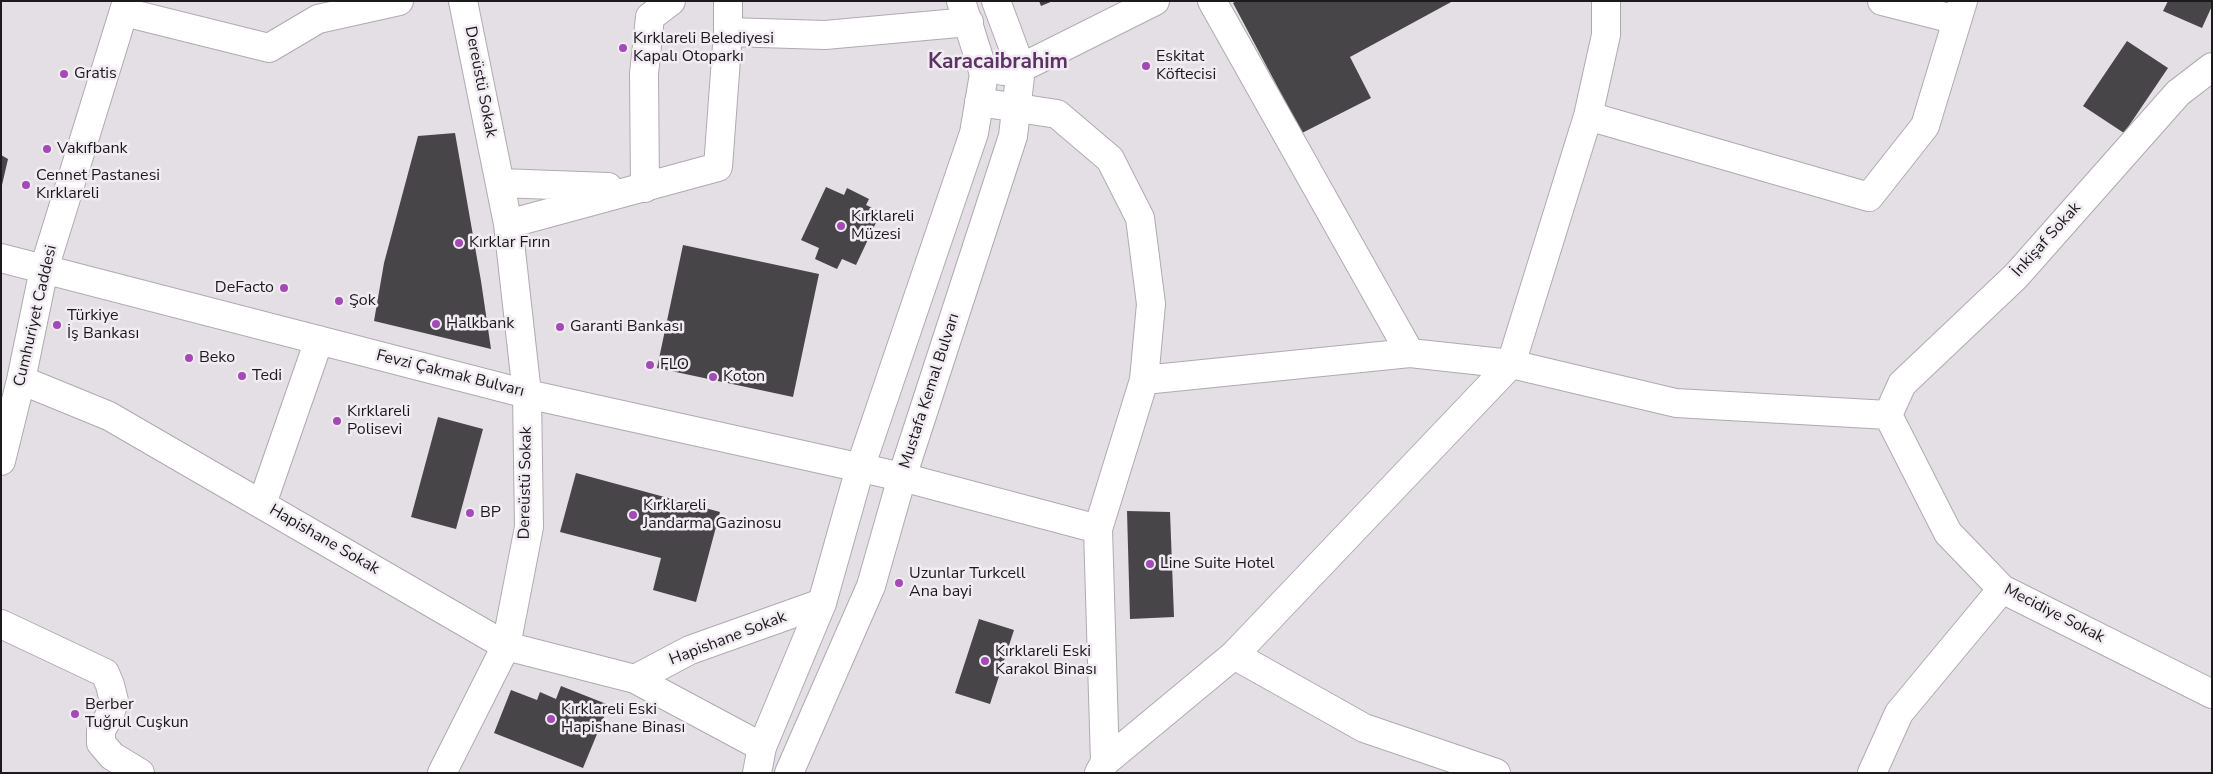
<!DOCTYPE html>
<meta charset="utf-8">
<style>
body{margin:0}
#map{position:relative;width:2213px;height:774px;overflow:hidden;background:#e4dfe5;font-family:"Nunito Sans",sans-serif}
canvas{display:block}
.frame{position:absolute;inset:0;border:2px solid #1c1a1c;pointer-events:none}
</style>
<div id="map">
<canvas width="2213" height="774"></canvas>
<div class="frame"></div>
</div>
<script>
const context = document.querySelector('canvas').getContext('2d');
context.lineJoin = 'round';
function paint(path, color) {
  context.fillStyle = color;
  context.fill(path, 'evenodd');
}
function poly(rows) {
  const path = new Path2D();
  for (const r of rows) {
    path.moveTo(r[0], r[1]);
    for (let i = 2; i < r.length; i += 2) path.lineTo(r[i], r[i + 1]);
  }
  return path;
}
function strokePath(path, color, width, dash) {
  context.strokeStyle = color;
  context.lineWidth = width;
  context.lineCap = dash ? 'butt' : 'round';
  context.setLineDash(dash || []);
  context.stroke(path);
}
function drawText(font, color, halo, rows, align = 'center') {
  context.font = font + ' "Nunito Sans",sans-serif';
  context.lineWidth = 5;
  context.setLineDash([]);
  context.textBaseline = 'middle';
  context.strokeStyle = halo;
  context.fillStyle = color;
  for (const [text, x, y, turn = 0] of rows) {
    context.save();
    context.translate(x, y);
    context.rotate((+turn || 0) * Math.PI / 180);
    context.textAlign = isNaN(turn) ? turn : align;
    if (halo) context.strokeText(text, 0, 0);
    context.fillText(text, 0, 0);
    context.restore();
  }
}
paint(poly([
 [1039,1,1053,1,1041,6],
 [1236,1,1453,1,1350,57,1371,98,1302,133,1233,3],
 [2168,1,2212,1,2212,6,2202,28,2163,11],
 [2127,41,2168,68,2124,133,2083,106],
 [455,133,481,281,491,349,374,321,384,263,418,136],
 [1,155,8,159,2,185,1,185],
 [826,187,844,195,847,188,869,199,866,205,881,212,856,265,842,259,837,269,815,259,819,248,801,240],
 [683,245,819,274,793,397,657,368],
 [438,417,483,429,456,529,411,517],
 [576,473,720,512,696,602,653,590,661,558,560,532],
 [1127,511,1170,512,1174,617,1130,619],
 [979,619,1014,630,990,704,955,693],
 [561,686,609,705,583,768,494,733,511,690,537,700,540,692,556,699]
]), '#484549');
const minor = poly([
 [728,1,728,32],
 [1212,1,1410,353],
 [1882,1,1957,20],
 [124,12,269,48,318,19,399,1],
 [979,102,1057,114,1110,159,1140,218,1151,304,1144,380],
 [1588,116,1869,197,1925,126,1963,1],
 [500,183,608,187],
 [645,188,644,74,650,17,671,1],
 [508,224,718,167,728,32,825,35,969,22],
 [1,258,527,394,902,477,1098,529],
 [21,380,109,416,506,646,635,679,762,747],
 [1888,415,1902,384,2016,276,2178,93,2212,67],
 [1888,415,1948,533,2002,589,2212,694],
 [1,461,21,380,44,269,127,1],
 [262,504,319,340],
 [1,624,105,673,110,685,114,701,109,717,101,730,101,743,112,756,140,773],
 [1234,655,1364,728,1496,773],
 [635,679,690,650,822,603],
 [1105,762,1098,529,1144,380,1410,353,1511,364,1676,403,1888,415],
 [442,773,506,646,529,527,527,394,508,224,463,1],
 [1099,773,1105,762,1234,655,1511,364,1588,116,1606,35,1606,1],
 [1872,773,1899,713,2002,589]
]);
const major = poly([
 [1003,71,1021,68,1155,1],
 [757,773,762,747,822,603,860,468,974,133,984,74,961,1],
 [789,773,871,586,902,477,1013,136,1021,68,996,1]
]);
strokePath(minor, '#afaab0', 30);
strokePath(major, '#afaab0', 30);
strokePath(minor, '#fff', 28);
strokePath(major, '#fff', 28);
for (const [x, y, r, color] of [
 [623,48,5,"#a34ab6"],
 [1146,66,5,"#a34ab6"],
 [64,74,5,"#a34ab6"],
 [47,149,5,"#a34ab6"],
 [26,185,5,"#a34ab6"],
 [841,226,5,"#a34ab6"],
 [459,243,5,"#a34ab6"],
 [284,288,5,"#a34ab6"],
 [339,301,5,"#a34ab6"],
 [436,324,5,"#a34ab6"],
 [57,325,5,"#a34ab6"],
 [560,327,5,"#a34ab6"],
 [189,358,5,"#a34ab6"],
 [650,365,5,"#a34ab6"],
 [242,376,5,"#a34ab6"],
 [713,377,5,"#a34ab6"],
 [337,421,5,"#a34ab6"],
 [470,513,5,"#a34ab6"],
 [633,515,5,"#a34ab6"],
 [1150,564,5,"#a34ab6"],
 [899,583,5,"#a34ab6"],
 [985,661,5,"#a34ab6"],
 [75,714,5,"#a34ab6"],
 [551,719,5,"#a34ab6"]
]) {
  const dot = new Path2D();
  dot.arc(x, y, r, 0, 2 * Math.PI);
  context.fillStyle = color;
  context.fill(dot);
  strokePath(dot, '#f1ecf2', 2);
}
drawText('16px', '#1c1a1c', '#f1ecf2', [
 ["Kırklareli Belediyesi",633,39],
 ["Kapalı Otoparkı",633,57],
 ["Eskitat",1156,57],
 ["Köftecisi",1156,75],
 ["Gratis",74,74],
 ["Vakıfbank",57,149],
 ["Cennet Pastanesi",36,176],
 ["Kırklareli",36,194],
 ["Kırklareli",851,217],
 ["Müzesi",851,235],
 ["Kırklar Fırın",469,243],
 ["DeFacto",274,288,"right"],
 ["Şok",349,301],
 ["Türkiye",67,316],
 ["İş Bankası",67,334],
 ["Halkbank",446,324],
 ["Garanti Bankası",570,327],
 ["Beko",199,358],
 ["FLO",660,365],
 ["Tedi",252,376],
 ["Koton",723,377],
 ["Kırklareli",347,412],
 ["Polisevi",347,430],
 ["Kırklareli",643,506],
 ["Jandarma Gazinosu",643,524],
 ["BP",480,513],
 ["Line Suite Hotel",1160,564],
 ["Uzunlar Turkcell",909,574],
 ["Ana bayi",909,592],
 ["Kırklareli Eski",995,652],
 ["Karakol Binası",995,670],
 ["Berber",85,705],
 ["Tuğrul Cuşkun",85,723],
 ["Kırklareli Eski",561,710],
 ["Hapishane Binası",561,728]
], 'left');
drawText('16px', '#1c1a1c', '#f1ecf2', [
 ["Dereüstü Sokak",480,82,79],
 ["İnkişaf Sokak",2047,240,-48],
 ["Cumhuriyet Caddesi",36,316,-77],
 ["Fevzi Çakmak Bulvarı",450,374,14],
 ["Mustafa Kemal Bulvarı",930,391,-72],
 ["Dereüstü Sokak",526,483,-89],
 ["Hapishane Sokak",324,540,30],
 ["Mecidiye Sokak",2054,614,27],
 ["Hapishane Sokak",728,639,-21]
]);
drawText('bold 21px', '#5e3267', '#f1ecf2', [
 ["Karacaibrahim",998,63]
]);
</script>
